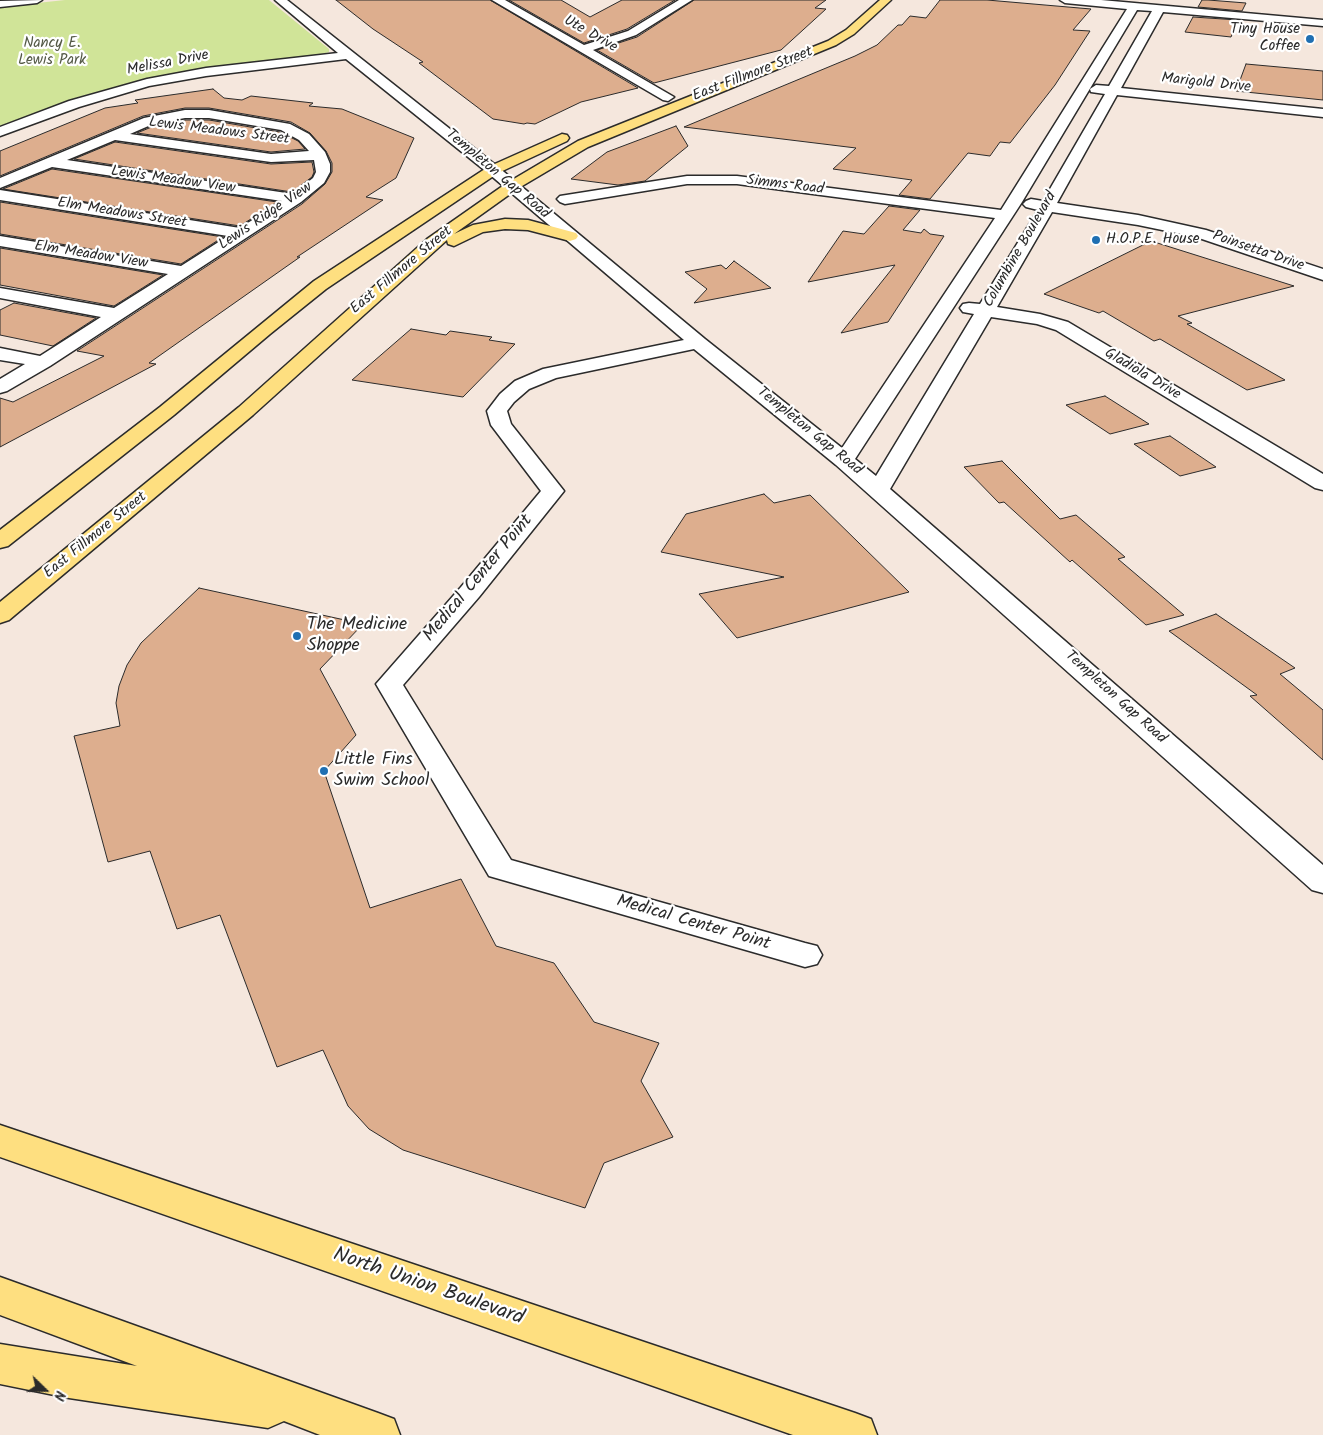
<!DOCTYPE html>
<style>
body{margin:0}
#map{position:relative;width:1323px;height:1435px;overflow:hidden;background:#f5e7dd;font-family:Kalam,sans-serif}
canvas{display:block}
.north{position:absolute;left:20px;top:1365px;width:50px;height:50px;-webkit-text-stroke:4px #fff;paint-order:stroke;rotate:112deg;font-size:14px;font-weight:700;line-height:20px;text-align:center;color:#2b2b2b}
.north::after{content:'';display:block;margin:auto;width:18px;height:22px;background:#2b2b2b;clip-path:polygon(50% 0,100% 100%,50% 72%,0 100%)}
</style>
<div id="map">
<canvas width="1323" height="1435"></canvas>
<div class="north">N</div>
</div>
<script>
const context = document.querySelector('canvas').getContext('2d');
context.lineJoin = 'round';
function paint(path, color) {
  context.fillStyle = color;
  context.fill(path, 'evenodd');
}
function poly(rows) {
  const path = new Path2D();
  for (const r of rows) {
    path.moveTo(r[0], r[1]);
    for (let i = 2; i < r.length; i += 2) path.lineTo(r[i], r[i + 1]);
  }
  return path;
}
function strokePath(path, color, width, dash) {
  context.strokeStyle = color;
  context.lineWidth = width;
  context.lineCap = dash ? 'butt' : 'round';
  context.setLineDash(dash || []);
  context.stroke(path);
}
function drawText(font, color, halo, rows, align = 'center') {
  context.font = font + ' Kalam,sans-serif';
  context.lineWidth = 4.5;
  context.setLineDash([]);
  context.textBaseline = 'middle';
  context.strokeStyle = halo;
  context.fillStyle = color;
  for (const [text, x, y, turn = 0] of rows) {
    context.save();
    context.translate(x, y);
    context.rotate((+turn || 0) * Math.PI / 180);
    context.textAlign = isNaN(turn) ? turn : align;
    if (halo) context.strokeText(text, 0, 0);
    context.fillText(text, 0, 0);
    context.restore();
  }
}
paint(poly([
 [65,0,269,0,329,49,329,52,315,56,150,78,78,97,0,126,0,7]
]), '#d0e498');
const building = poly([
 [336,0,490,0,638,88,581,102,535,124,527,123,524,124,493,119,419,63,423,62,373,29,336,0],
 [509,0,561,0,590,17,622,0,675,0,627,29,584,43,509,0],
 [694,0,826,0,815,8,826,9,781,50,654,83,597,50,637,37,694,0],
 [940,0,987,0,1091,9,1073,30,1090,31,1055,85,1010,143,1000,142,990,156,968,153,930,199,899,195,912,180,833,169,856,148,684,127,855,56,877,45,898,25,902,25,910,16,926,18,940,0],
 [1202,0,1208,0,1246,3,1242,11,1198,7,1202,0],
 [1193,17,1238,20,1231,37,1185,32,1193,17],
 [1246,64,1323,71,1323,100,1236,91,1246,64],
 [213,89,224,98,242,100,251,96,313,103,309,106,342,109,414,138,396,178,366,197,383,200,297,257,300,257,149,363,156,364,0,447,0,398,13,402,104,356,77,351,302,204,325,184,332,172,332,163,326,151,310,133,291,122,209,108,185,108,143,116,0,176,0,151,105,108,138,103,135,100,213,89],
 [185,120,209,120,280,132,298,141,305,149,271,152,137,133,154,126,185,120],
 [676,126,688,146,645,181,618,185,571,179,607,152,676,126],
 [115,142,271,164,312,162,314,172,312,177,292,192,74,159,115,142],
 [52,169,277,202,240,226,3,189,52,169],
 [0,202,223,237,181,264,0,234,0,202],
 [889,206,920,210,903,230,921,233,924,229,930,234,944,236,888,322,841,333,895,265,808,282,843,231,864,234,889,206],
 [1151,241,1294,286,1178,316,1192,323,1187,324,1285,380,1247,390,1160,339,1154,341,1103,311,1099,313,1044,294,1151,241],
 [0,248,163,275,114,306,0,285,0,248],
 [734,261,771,288,694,303,707,289,685,272,721,265,726,269,734,261],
 [14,303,96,318,53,346,0,335,0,310,14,303],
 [411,329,446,335,450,331,492,337,489,340,515,344,463,397,352,380,411,329],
 [1105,396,1149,424,1110,434,1066,405,1105,396],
 [1170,436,1216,467,1180,476,1134,444,1170,436],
 [1002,461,1060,519,1076,515,1125,557,1118,559,1184,615,1146,625,1072,560,1070,562,1004,502,999,503,964,467,1002,461],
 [764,494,774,503,810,495,909,592,737,638,699,594,784,577,661,552,686,514,764,494],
 [199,588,363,624,320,669,356,735,324,771,370,908,461,879,496,946,554,963,594,1022,659,1043,641,1081,673,1137,604,1163,585,1208,403,1150,369,1129,348,1106,323,1050,277,1067,220,915,177,929,150,851,108,862,74,736,120,726,116,703,119,686,127,665,141,643,199,588],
 [1216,614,1295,668,1280,674,1323,710,1323,760,1250,696,1257,695,1169,631,1216,614]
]);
paint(building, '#ddae8e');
strokePath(building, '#2b2b2b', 1);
const minor = poly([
 [42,0,37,3,0,7,0,1,42,0],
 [275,0,287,0,498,167,705,339,842,448,995,218,737,184,687,184,565,204,560,202,557,199,560,196,687,176,737,176,1001,210,1127,9,1065,3,1060,0,1101,0,1323,20,1323,26,1163,12,1121,88,1323,109,1323,117,1117,95,1057,203,1138,215,1206,230,1323,269,1323,280,1196,237,1138,225,1052,212,997,307,1040,314,1068,322,1323,474,1323,490,1315,488,1056,330,1037,324,991,317,890,489,1323,865,1323,893,1312,890,836,465,694,349,556,378,529,389,514,402,507,411,511,424,564,491,479,597,403,685,511,860,805,943,817,946,822,955,817,964,805,967,489,876,376,684,461,587,541,491,491,425,487,411,500,394,515,381,543,369,684,340,488,173,346,59,206,76,149,86,79,107,0,136,0,127,69,101,147,79,206,68,338,53,275,0],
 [1137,10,1152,11,1109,86,1096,85,1090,89,1091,92,1105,94,1043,201,1031,199,1026,201,1023,204,1026,207,1038,210,980,304,969,303,963,304,960,308,963,312,974,314,876,476,855,459,1022,202,1137,10],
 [492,0,505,0,584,45,628,31,679,0,692,0,636,35,593,50,674,97,668,101,663,100,492,0],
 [185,110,209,110,290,124,309,134,325,152,330,164,330,172,324,183,301,202,50,366,7,391,0,393,0,379,25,364,0,360,0,348,40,356,101,317,0,298,0,288,114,308,168,274,0,246,0,236,181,266,228,236,0,200,0,190,240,228,282,201,52,167,0,188,0,178,144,118,185,110],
 [185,118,209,118,281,130,299,140,309,151,271,154,130,134,153,124,185,118],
 [115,140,271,162,314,160,316,172,313,178,293,194,67,160,115,140]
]);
const major = poly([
 [880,0,891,0,854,34,836,45,588,147,517,189,454,234,473,225,505,219,528,220,576,233,578,236,576,239,570,241,528,230,505,229,483,232,454,246,448,244,447,240,253,415,9,620,0,623,0,602,239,407,427,239,507,183,578,141,828,41,846,30,880,0],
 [562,134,567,135,569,138,567,141,498,173,326,289,270,334,174,415,8,546,0,548,0,530,160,407,314,281,488,167,562,134],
 [0,1125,855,1413,871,1419,877,1435,793,1435,0,1157,0,1125],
 [0,1277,378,1413,394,1419,400,1435,320,1435,284,1421,268,1428,69,1398,0,1384,0,1344,137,1366,0,1315,0,1277]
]);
strokePath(minor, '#2b2b2b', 3);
strokePath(major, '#2b2b2b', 3);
paint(minor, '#fff');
paint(major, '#fedf80');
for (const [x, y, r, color] of [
 [1310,39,5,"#1f6fb2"],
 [1096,240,5,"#1f6fb2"],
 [297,636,5,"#1f6fb2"],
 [324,771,5,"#1f6fb2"]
]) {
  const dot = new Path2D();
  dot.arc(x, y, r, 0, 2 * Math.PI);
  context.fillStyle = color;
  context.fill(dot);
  strokePath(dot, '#fff', 2);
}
drawText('15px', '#2b2b2b', '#fff', [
 ["Tiny House",1300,30],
 ["Coffee",1300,47],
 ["H.O.P.E. House",1106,240,"left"]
], 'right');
drawText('15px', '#2b2b2b', '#fff', [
 ["Ute Drive",590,35,30],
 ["Melissa Drive",168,64,-11],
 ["East Fillmore Street",753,75,-21],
 ["Marigold Drive",1206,84,6],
 ["Lewis Meadows Street",219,132,7],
 ["Templeton Gap Road",497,175,40],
 ["Lewis Meadow View",173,181,8],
 ["Simms Road",785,186,7],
 ["Elm Meadows Street",122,214,9],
 ["Lewis Ridge View",266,217,-34],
 ["Columbine Boulevard",1021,250,-60],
 ["Poinsetta Drive",1258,252,19],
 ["Elm Meadow View",91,256,9],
 ["East Fillmore Street",402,271,-40],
 ["Gladiola Drive",1142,375,31],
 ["Templeton Gap Road",809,432,39],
 ["East Fillmore Street",96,536,-39],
 ["Templeton Gap Road",1115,698,42]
]);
drawText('15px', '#545946', '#fff', [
 ["Nancy E.",52,44],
 ["Lewis Park",52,61]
]);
drawText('18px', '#2b2b2b', '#fff', [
 ["Medical Center Point",479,579,-50],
 ["Medical Center Point",693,924,16]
]);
drawText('18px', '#2b2b2b', '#fff', [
 ["The Medicine",307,626],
 ["Shoppe",307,647],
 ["Little Fins",334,761],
 ["Swim School",334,782]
], 'left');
drawText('21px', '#2b2b2b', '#fff', [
 ["North Union Boulevard",428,1288,19]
]);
</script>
